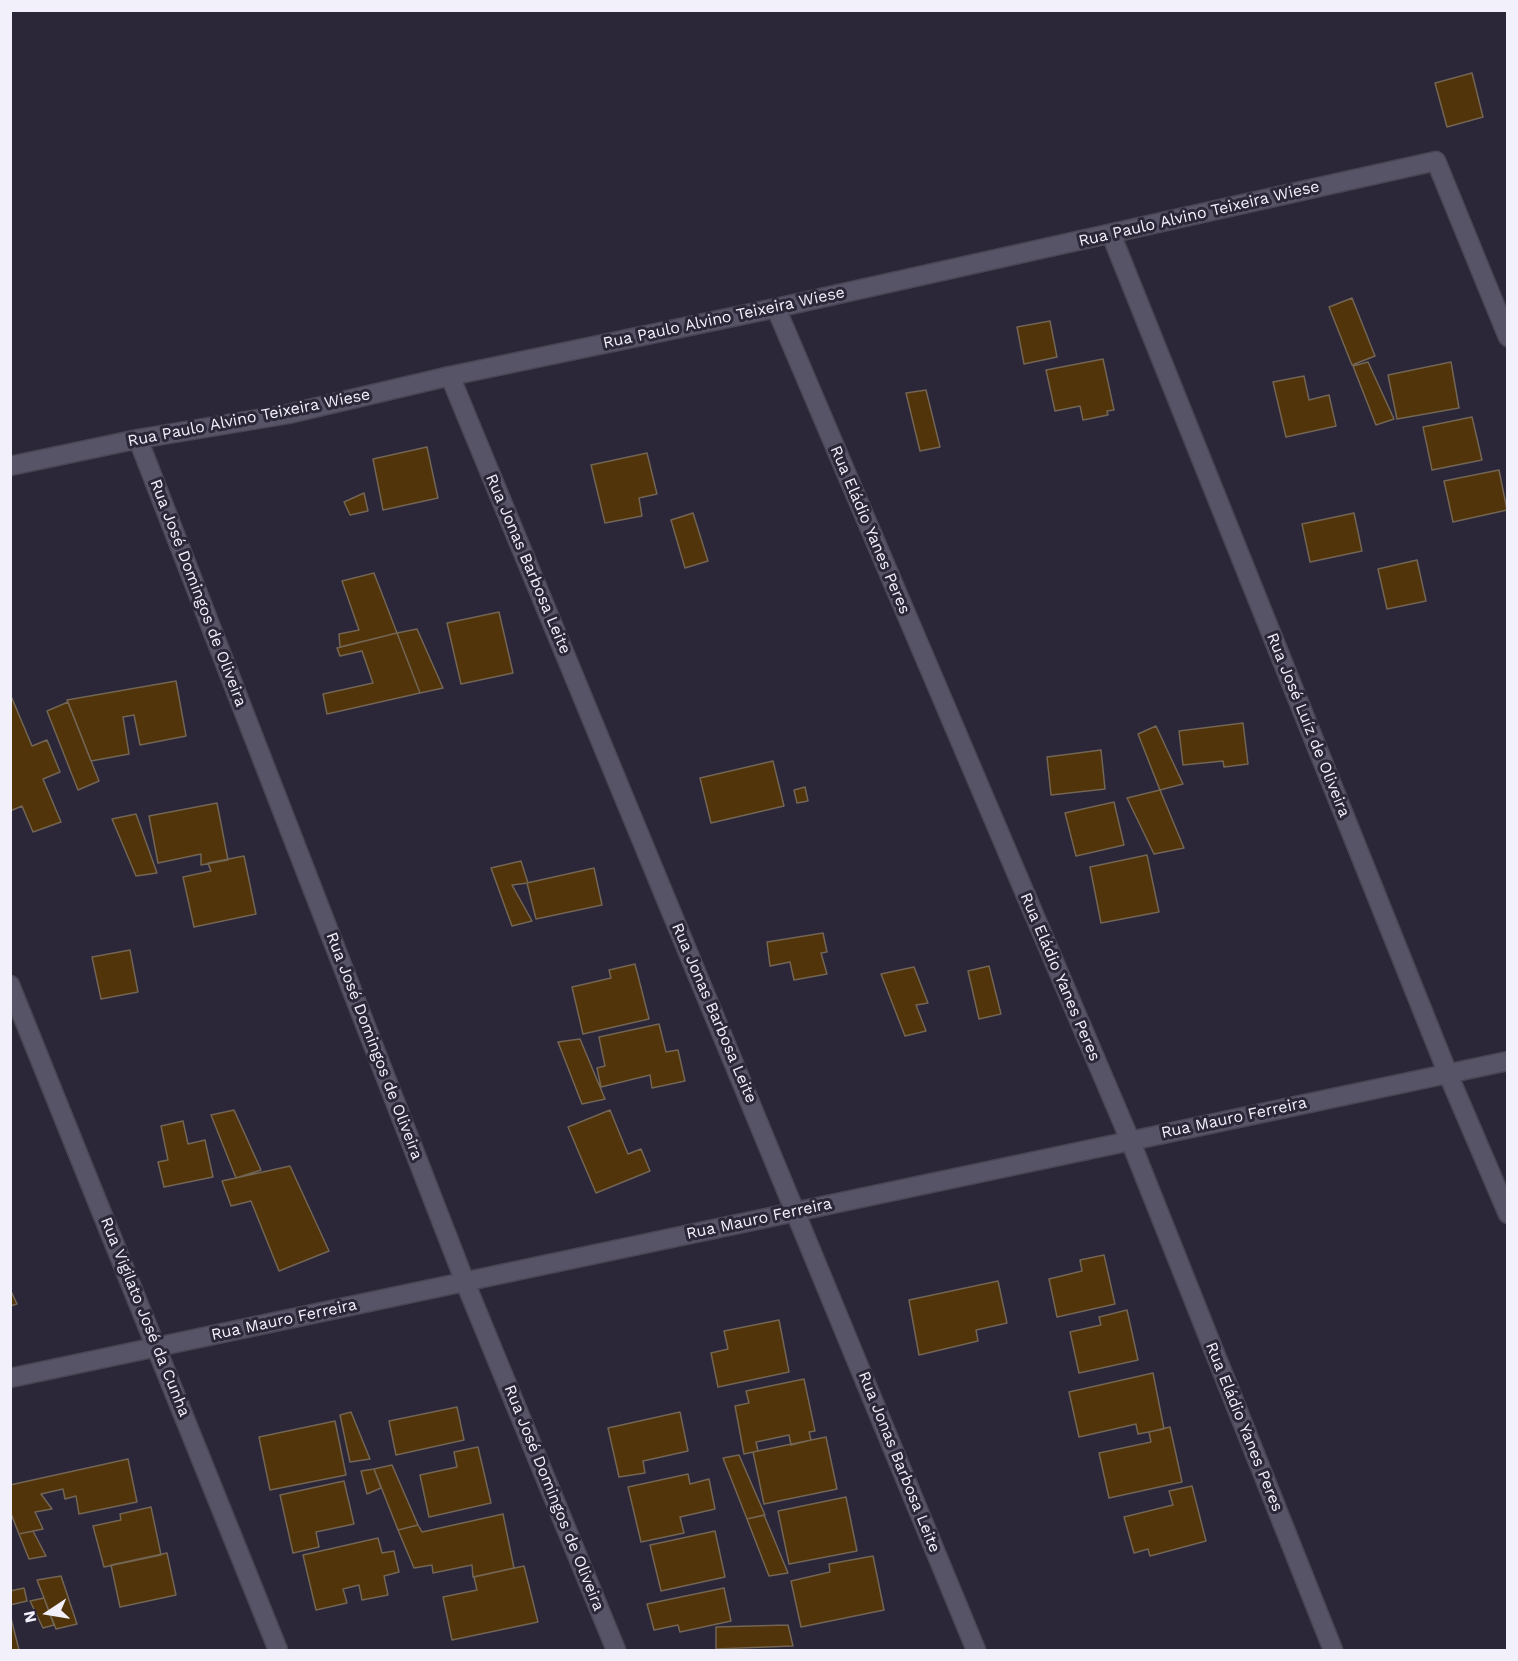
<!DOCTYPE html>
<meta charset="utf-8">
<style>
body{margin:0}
#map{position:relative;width:1518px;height:1661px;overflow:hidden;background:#2b2738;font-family:"Work Sans",sans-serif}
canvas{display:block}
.frame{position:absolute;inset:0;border:12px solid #f2f0fb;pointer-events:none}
.north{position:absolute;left:18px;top:1583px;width:60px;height:60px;-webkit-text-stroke:4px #2b2738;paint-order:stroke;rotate:258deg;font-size:16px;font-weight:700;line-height:24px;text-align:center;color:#f2f0fb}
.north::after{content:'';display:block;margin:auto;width:21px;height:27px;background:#f2f0fb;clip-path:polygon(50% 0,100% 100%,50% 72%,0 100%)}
</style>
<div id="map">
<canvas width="1518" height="1661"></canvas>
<div class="frame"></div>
<div class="north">N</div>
</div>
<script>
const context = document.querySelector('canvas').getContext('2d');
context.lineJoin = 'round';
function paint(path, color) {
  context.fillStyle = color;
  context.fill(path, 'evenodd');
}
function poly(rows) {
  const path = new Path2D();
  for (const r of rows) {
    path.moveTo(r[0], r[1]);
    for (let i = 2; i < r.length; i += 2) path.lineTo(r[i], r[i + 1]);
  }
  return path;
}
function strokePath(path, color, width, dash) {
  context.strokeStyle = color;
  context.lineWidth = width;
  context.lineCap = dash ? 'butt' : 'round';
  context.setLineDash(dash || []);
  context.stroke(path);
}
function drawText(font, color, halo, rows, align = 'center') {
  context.font = font + ' "Work Sans",sans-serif';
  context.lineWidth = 6;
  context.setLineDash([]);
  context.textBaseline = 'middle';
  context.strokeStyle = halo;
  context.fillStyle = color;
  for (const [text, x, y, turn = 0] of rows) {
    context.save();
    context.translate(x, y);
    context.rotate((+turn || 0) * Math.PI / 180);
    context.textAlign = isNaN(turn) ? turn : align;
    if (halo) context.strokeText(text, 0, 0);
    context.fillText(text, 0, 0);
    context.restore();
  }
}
const building = poly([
 [1472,73,1483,117,1447,127,1435,83,1472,73],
 [1352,298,1375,356,1352,365,1329,307,1352,298],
 [1050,321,1057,357,1024,364,1017,327,1050,321],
 [1103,359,1114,410,1107,411,1108,415,1083,420,1080,406,1055,411,1046,370,1103,359],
 [1368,362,1394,419,1376,425,1353,366,1368,362],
 [1451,362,1459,408,1397,419,1388,375,1451,362],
 [1304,376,1309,400,1329,395,1336,426,1286,437,1273,382,1304,376],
 [926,390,940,447,920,451,906,393,926,390],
 [1472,417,1482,460,1432,470,1423,427,1472,417],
 [427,447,438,498,383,510,373,459,427,447],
 [647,453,657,494,639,498,642,516,605,523,591,465,647,453],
 [1499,470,1507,510,1453,522,1444,481,1499,470],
 [364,493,368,511,350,515,344,502,364,493],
 [693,513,708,561,685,568,671,520,693,513],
 [1354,513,1362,551,1310,562,1302,524,1354,513],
 [1417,560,1426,601,1387,609,1378,569,1417,560],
 [374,573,397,633,340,647,339,634,359,630,342,581,374,573],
 [499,612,513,673,461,684,447,623,499,612],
 [417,629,443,688,420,693,397,633,417,629],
 [397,633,420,693,327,714,323,694,373,683,362,651,340,656,337,648,397,633],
 [176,681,186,736,140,745,134,715,123,717,129,754,91,761,67,700,176,681],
 [11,696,32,746,47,740,60,772,43,779,61,822,33,832,22,806,10,811,11,696],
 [68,702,99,781,78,790,47,711,68,702],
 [1243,723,1248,764,1224,767,1223,761,1183,765,1179,731,1243,723],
 [1156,726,1183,784,1160,790,1138,734,1156,726],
 [1101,750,1105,789,1051,795,1047,757,1101,750],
 [773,761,784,806,711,823,700,778,773,761],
 [805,787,808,801,797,803,794,790,805,787],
 [1160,790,1184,848,1154,854,1127,798,1160,790],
 [1114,802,1124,845,1076,856,1065,813,1114,802],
 [217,803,228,860,201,865,201,854,158,863,149,816,217,803],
 [136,814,157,873,136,876,112,819,136,814],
 [1147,855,1159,912,1101,923,1090,867,1147,855],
 [244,856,256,914,194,927,183,877,211,871,208,863,244,856],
 [521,861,528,883,512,885,532,921,512,926,491,868,521,861],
 [594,868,602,905,536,919,527,883,594,868],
 [823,933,827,952,821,953,827,974,794,980,790,962,770,966,767,942,823,933],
 [130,950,138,992,101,999,92,957,130,950],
 [635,964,649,1019,583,1034,572,987,611,978,609,970,635,964],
 [989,966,1001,1014,979,1019,968,971,989,966],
 [914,967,928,1003,916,1005,926,1031,905,1036,881,974,914,967],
 [659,1024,666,1052,678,1050,685,1081,652,1088,650,1075,601,1087,597,1068,605,1066,599,1037,659,1024],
 [580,1039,605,1099,582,1104,558,1042,580,1039],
 [234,1110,261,1170,236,1178,211,1115,234,1110],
 [610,1110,628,1154,641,1149,650,1171,596,1193,568,1127,610,1110],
 [183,1121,188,1144,205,1140,213,1177,164,1187,158,1162,168,1160,161,1126,183,1121],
 [290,1166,329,1251,279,1271,251,1201,231,1206,222,1181,290,1166],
 [1104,1255,1115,1304,1057,1317,1049,1279,1082,1271,1080,1260,1104,1255],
 [998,1281,1007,1323,976,1330,978,1341,919,1355,909,1300,998,1281],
 [10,1289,17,1304,10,1306,10,1289],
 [1127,1310,1138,1360,1079,1373,1070,1332,1101,1325,1099,1317,1127,1310],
 [779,1320,789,1372,718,1387,711,1353,728,1349,724,1331,779,1320],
 [1153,1373,1164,1429,1138,1434,1136,1424,1079,1437,1069,1392,1153,1373],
 [804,1379,815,1431,809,1432,811,1440,791,1445,789,1435,756,1442,758,1451,744,1454,735,1406,749,1403,746,1391,804,1379],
 [457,1407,464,1440,396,1455,389,1421,457,1407],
 [351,1412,370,1459,350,1462,340,1415,351,1412],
 [680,1412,688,1451,643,1461,645,1473,619,1477,608,1428,680,1412],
 [335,1421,346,1475,270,1490,259,1437,335,1421],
 [1170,1427,1182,1482,1109,1498,1099,1453,1151,1442,1149,1432,1170,1427],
 [826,1437,837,1489,764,1504,753,1452,826,1437],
 [478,1447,491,1503,429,1517,420,1475,457,1467,454,1452,478,1447],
 [739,1455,765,1515,747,1519,723,1458,739,1455],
 [128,1459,137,1502,79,1514,76,1496,65,1499,63,1489,41,1494,52,1509,35,1512,43,1529,19,1534,10,1511,10,1485,128,1459],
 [392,1465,418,1525,398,1530,374,1469,392,1465],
 [374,1469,381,1488,367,1494,361,1471,374,1469],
 [688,1474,690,1484,709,1479,715,1509,680,1517,684,1533,641,1542,628,1487,688,1474],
 [344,1481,354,1524,316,1532,319,1547,293,1553,280,1495,344,1481],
 [1192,1486,1206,1541,1150,1556,1148,1549,1134,1553,1124,1517,1173,1505,1169,1491,1192,1486],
 [846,1497,857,1551,789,1564,778,1511,846,1497],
 [151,1507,161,1555,104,1567,93,1526,121,1520,120,1514,151,1507],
 [503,1514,514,1568,473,1577,472,1565,433,1573,432,1565,414,1568,398,1530,418,1525,422,1532,503,1514],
 [764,1515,788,1573,769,1576,747,1519,764,1515],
 [33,1531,46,1556,29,1559,19,1534,33,1531],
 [715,1531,725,1577,661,1591,650,1545,715,1531],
 [378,1538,382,1553,394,1551,399,1572,384,1576,388,1595,362,1600,359,1585,343,1589,347,1603,316,1610,303,1555,378,1538],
 [167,1553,176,1595,120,1607,111,1565,167,1553],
 [873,1556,884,1610,801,1627,791,1581,830,1572,829,1564,873,1556],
 [524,1566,538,1622,452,1640,443,1597,477,1590,474,1577,524,1566],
 [61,1576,77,1624,56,1629,37,1580,61,1576],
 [24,1588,27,1601,10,1605,10,1591,24,1588],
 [724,1588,731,1621,680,1632,678,1625,654,1630,647,1604,724,1588],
 [44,1598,54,1625,43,1628,30,1601,44,1598],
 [10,1614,19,1650,10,1650,10,1614],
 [788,1625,793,1646,716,1649,716,1627,788,1625]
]);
paint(building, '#51340a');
strokePath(building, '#736554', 1.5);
const street = poly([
 [1111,234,1448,1074,1508,1214],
 [776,308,1130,1140,1333,1650],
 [450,376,976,1650],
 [138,439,465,1282,616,1650],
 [10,466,138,439,288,414,450,376,776,308,1436,161,1508,337],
 [10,985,278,1650],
 [10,1378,1508,1061]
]);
strokePath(street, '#494554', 21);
strokePath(street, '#585467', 18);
drawText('16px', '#f2f0fb', '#2b2738', [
 ["Rua Paulo Alvino Teixeira Wiese",1199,214,-13],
 ["Rua Paulo Alvino Teixeira Wiese",724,318,-12],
 ["Rua Paulo Alvino Teixeira Wiese",249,418,-11],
 ["Rua Eládio Yanes Peres",870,530,67],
 ["Rua Jonas Barbosa Leite",528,564,67],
 ["Rua José Domingos de Oliveira",198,593,69],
 ["Rua José Luíz de Oliveira",1308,725,68],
 ["Rua Eládio Yanes Peres",1060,977,67],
 ["Rua Jonas Barbosa Leite",714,1013,67],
 ["Rua José Domingos de Oliveira",374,1046,69],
 ["Rua Mauro Ferreira",1234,1118,-12],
 ["Rua Mauro Ferreira",759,1219,-12],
 ["Rua Vigilato José da Cunha",145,1317,68],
 ["Rua Mauro Ferreira",284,1320,-12],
 ["Rua Eládio Yanes Peres",1244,1427,68],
 ["Rua Jonas Barbosa Leite",899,1462,68],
 ["Rua José Domingos de Oliveira",554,1498,68]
]);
</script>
